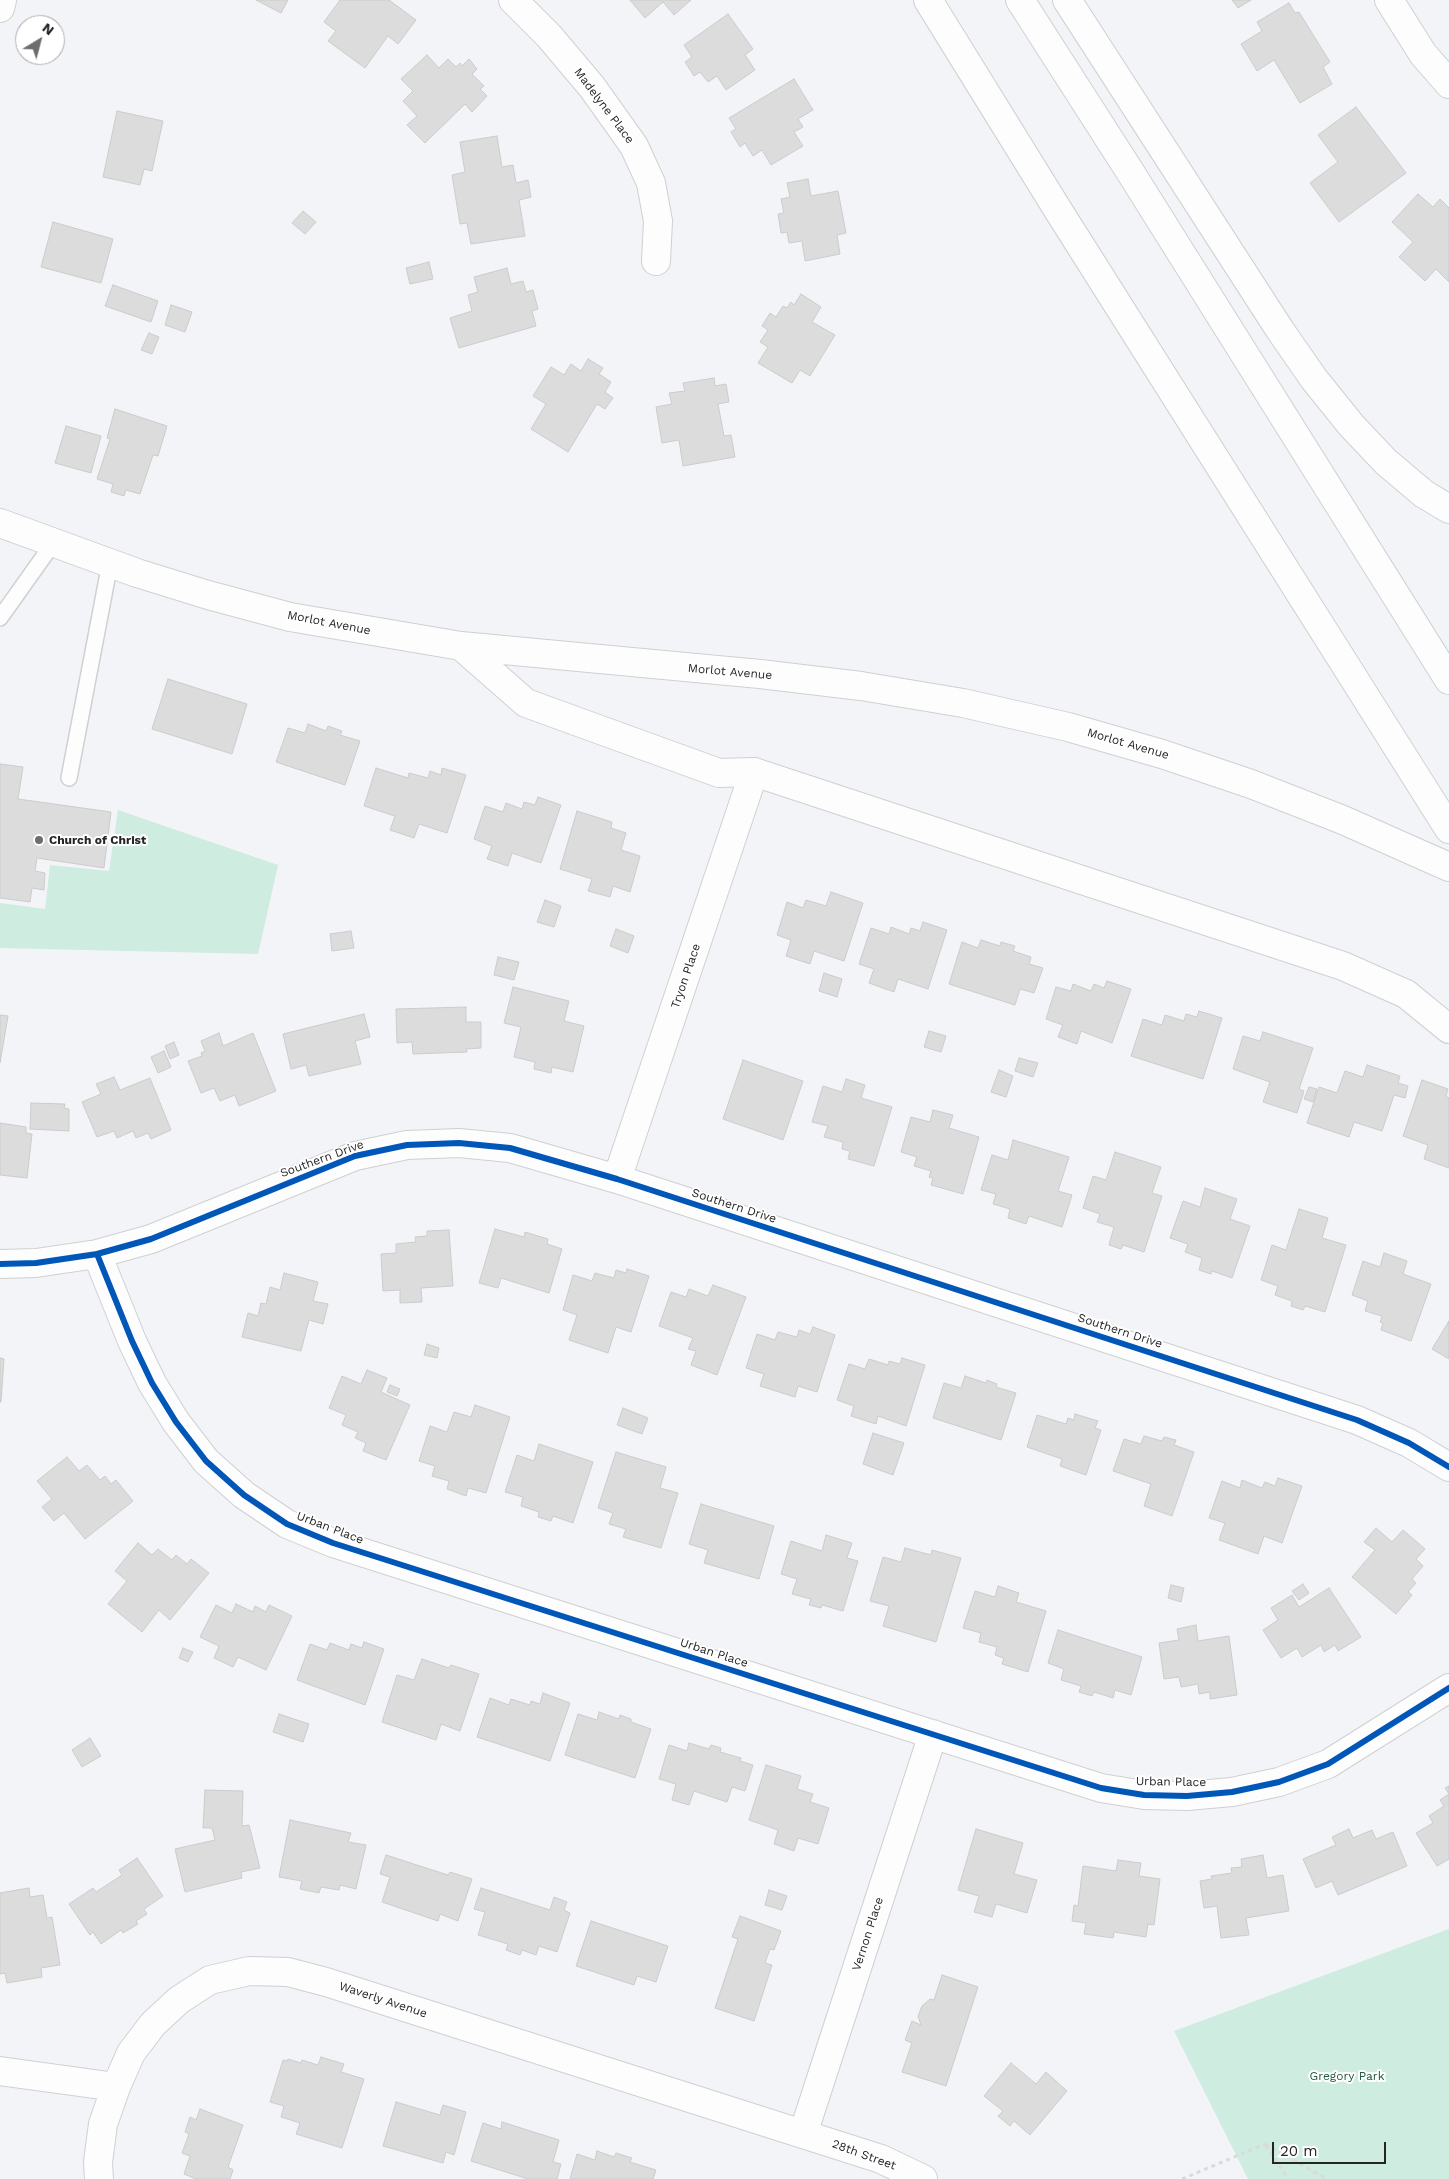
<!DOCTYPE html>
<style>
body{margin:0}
#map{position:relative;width:1449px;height:2179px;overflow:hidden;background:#f3f4f7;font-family:"Work Sans",sans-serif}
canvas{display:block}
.north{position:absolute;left:15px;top:15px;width:50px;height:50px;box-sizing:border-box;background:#fff;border:1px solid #a8a8a9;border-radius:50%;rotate:37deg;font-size:14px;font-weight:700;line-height:20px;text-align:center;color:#252528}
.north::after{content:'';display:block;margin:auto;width:18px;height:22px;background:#6d6d70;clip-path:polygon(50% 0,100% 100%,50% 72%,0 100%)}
.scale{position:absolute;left:1272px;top:2142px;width:114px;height:22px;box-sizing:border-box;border:2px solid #252528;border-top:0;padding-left:6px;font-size:15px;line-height:18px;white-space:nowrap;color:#252528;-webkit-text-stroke:4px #fff;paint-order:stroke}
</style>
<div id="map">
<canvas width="1449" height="2179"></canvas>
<div class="north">N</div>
<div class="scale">20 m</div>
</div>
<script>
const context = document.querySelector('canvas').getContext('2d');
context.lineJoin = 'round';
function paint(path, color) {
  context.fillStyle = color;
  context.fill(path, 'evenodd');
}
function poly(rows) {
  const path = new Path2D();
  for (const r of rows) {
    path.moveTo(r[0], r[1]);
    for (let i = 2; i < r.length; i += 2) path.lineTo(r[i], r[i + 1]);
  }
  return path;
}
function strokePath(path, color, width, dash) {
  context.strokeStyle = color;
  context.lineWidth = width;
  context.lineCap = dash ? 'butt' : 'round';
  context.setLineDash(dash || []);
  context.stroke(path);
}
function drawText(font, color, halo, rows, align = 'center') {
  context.font = font + ' "Work Sans",sans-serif';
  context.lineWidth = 4;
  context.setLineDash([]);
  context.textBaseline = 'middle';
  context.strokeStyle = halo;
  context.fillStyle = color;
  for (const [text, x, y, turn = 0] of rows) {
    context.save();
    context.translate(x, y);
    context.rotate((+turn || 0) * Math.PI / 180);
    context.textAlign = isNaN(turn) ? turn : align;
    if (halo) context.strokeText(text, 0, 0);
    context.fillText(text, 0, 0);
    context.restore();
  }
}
paint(poly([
 [118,810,278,865,258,954,0,948,0,903,45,909,50,865,109,871],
 [1449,1929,1449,2179,1248,2179,1174,2031]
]), '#ceecdf');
const building = poly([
 [256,0,288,0,281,13,256,0],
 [340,0,389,0,416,20,398,44,388,36,365,68,328,41,336,31,324,22,340,0],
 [630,0,691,0,674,15,663,2,645,18,630,0],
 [1232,0,1251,0,1238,8,1232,0],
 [1289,3,1295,13,1299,12,1330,62,1323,67,1332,84,1300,103,1274,60,1257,71,1241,44,1262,31,1257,22,1289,3],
 [728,14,753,49,745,55,755,70,726,90,717,76,708,82,700,72,694,76,685,62,692,57,684,45,728,14],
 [427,55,439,68,448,59,456,67,460,63,462,66,469,59,477,69,472,74,484,86,480,89,487,96,472,112,465,104,425,143,407,125,417,116,403,101,413,91,401,79,427,55],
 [794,79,813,110,798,119,803,127,794,132,803,146,771,165,762,150,753,156,745,143,740,147,731,132,736,129,729,118,794,79],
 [1356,107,1406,173,1339,222,1310,183,1338,162,1318,135,1356,107],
 [117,111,163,121,152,171,144,169,140,185,103,177,117,111],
 [497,136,502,167,513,165,516,183,528,180,531,197,519,200,525,236,471,244,467,223,460,224,452,175,465,172,460,142,497,136],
 [808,179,811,196,838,191,846,233,837,235,840,254,805,261,802,241,789,243,787,232,781,233,778,214,784,213,781,199,790,197,787,183,808,179],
 [1418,194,1433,207,1440,199,1449,208,1449,282,1436,269,1425,281,1399,257,1413,242,1392,222,1418,194],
 [303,211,316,222,305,234,292,223,303,211],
 [53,222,113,239,101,283,41,267,53,222],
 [429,262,433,279,410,284,406,268,429,262],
 [507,268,511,284,523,281,526,292,533,290,538,309,532,311,536,326,459,348,450,318,472,311,468,295,478,292,474,277,507,268],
 [113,285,158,301,151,322,105,306,113,285],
 [801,294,821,307,812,322,835,335,810,376,800,370,792,383,758,363,768,347,760,342,768,330,762,326,770,313,776,317,783,306,787,308,791,302,794,305,801,294],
 [171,305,192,312,185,332,165,325,171,305],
 [149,333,159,337,152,354,141,350,149,333],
 [588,359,603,368,599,374,611,382,605,392,613,398,605,409,597,404,568,452,531,429,546,404,533,396,551,367,564,375,571,364,581,371,588,359],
 [714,378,715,386,726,384,729,402,718,404,724,436,731,435,735,457,683,466,679,440,662,443,656,407,672,404,669,393,685,391,683,383,714,378],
 [115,409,167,426,158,456,153,455,140,494,126,490,124,496,111,492,113,484,97,479,110,439,107,438,115,409],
 [66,426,101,436,91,473,55,463,66,426],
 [168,679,247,704,232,754,152,729,168,679],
 [308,724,326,731,328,726,342,731,340,735,360,741,345,785,276,762,288,728,305,733,308,724],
 [0,764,23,767,18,799,111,812,104,868,37,858,35,871,45,873,44,890,32,888,30,902,0,898,0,764],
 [376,768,408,778,409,773,428,778,430,771,441,775,442,768,466,775,447,833,419,824,414,838,390,830,395,816,364,806,376,768],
 [538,797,561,805,541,863,512,853,508,866,487,859,492,846,474,839,485,806,503,812,506,803,522,809,524,802,535,805,538,797],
 [577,811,612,822,611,828,626,833,621,850,640,856,630,892,613,886,610,897,588,891,592,879,560,869,577,811],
 [831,892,863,903,844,961,814,951,810,964,786,956,791,940,777,935,787,902,803,908,806,900,826,906,831,892],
 [545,900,561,906,554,927,537,922,545,900],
 [923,922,947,930,928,989,898,979,894,992,869,983,874,969,859,964,871,928,889,934,891,927,909,934,911,928,920,931,923,922],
 [616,929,634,936,628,953,610,946,616,929],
 [351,931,354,948,332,951,330,934,351,931],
 [981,940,1000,946,1001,942,1015,946,1013,951,1031,957,1029,964,1043,968,1034,993,1020,989,1015,1005,949,984,962,942,978,948,981,940],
 [498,957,519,962,514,980,494,975,498,957],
 [824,973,842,979,837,997,819,991,824,973],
 [1107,981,1131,989,1112,1043,1081,1031,1077,1044,1058,1037,1063,1025,1046,1019,1056,987,1071,991,1073,984,1091,991,1094,984,1104,988,1107,981],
 [513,987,569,1001,564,1021,584,1026,573,1072,552,1067,551,1073,534,1069,535,1062,514,1057,521,1027,504,1023,513,987],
 [466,1007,466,1022,481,1022,481,1048,466,1049,467,1052,413,1054,412,1042,397,1043,396,1009,466,1007],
 [1199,1011,1222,1018,1203,1079,1131,1056,1143,1019,1162,1025,1165,1015,1184,1021,1186,1014,1197,1017,1199,1011],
 [364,1014,370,1037,355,1041,361,1064,309,1076,306,1065,291,1069,283,1034,364,1014],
 [0,1015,8,1016,0,1063,0,1015],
 [929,1031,946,1036,941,1052,924,1047,929,1031],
 [1263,1032,1313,1048,1299,1089,1304,1091,1297,1113,1263,1102,1270,1082,1233,1069,1243,1036,1260,1041,1263,1032],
 [219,1033,223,1046,253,1033,276,1091,239,1106,235,1095,220,1101,214,1088,201,1093,188,1061,202,1056,201,1053,205,1051,201,1041,219,1033],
 [174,1042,179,1055,170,1059,165,1046,174,1042],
 [164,1051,171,1067,158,1073,151,1057,164,1051],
 [1019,1058,1038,1063,1033,1077,1015,1071,1019,1058],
 [743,1060,803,1081,783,1140,723,1119,743,1060],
 [1367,1065,1400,1076,1398,1083,1408,1086,1405,1098,1394,1095,1382,1131,1354,1122,1349,1137,1307,1123,1319,1087,1337,1093,1345,1071,1363,1077,1367,1065],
 [999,1070,1013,1076,1006,1097,991,1092,999,1070],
 [114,1077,120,1090,150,1078,171,1130,151,1139,148,1133,136,1138,133,1131,117,1138,114,1131,97,1137,82,1102,101,1094,96,1084,114,1077],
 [846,1079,865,1085,861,1098,892,1107,874,1166,848,1159,850,1151,842,1149,843,1142,824,1137,828,1126,812,1122,823,1086,842,1092,846,1079],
 [1422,1080,1448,1089,1446,1096,1449,1098,1449,1168,1424,1159,1428,1145,1403,1136,1422,1080],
 [1309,1087,1317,1089,1313,1102,1304,1099,1309,1087],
 [31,1103,65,1104,64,1108,69,1109,69,1131,30,1129,31,1103],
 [933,1110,953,1115,949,1128,979,1137,963,1194,931,1185,933,1178,929,1177,931,1171,914,1166,917,1157,901,1152,911,1117,930,1122,933,1110],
 [0,1123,26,1127,26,1133,32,1134,27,1178,0,1175,0,1123],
 [1013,1140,1069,1157,1058,1191,1072,1195,1062,1227,1029,1216,1026,1224,1008,1218,1010,1209,993,1204,996,1194,981,1190,992,1155,1008,1160,1013,1140],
 [1115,1152,1161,1167,1152,1193,1162,1196,1144,1252,1123,1245,1121,1249,1109,1245,1114,1227,1097,1222,1100,1214,1083,1208,1093,1176,1106,1180,1115,1152],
 [1205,1188,1237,1199,1230,1219,1250,1226,1232,1278,1212,1271,1211,1274,1199,1270,1202,1258,1185,1252,1188,1244,1170,1238,1183,1201,1200,1207,1205,1188],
 [1299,1209,1328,1218,1322,1238,1346,1245,1325,1312,1305,1306,1303,1310,1291,1306,1292,1301,1275,1295,1278,1286,1261,1280,1272,1245,1286,1250,1299,1209],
 [495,1229,524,1237,525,1232,548,1239,547,1244,562,1249,549,1293,501,1278,498,1288,479,1283,495,1229],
 [449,1230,453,1286,421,1288,422,1302,400,1303,400,1290,383,1291,381,1254,396,1253,396,1244,416,1242,415,1237,427,1236,427,1231,449,1230],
 [1384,1253,1407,1261,1403,1274,1431,1284,1411,1341,1381,1330,1383,1323,1380,1322,1382,1316,1365,1311,1368,1301,1352,1295,1363,1261,1380,1267,1384,1253],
 [627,1269,649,1276,631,1332,616,1327,608,1353,569,1340,577,1315,563,1310,573,1275,592,1281,595,1273,614,1278,616,1270,626,1273,627,1269],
 [284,1273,318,1282,313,1301,328,1304,323,1324,309,1320,301,1351,242,1337,248,1313,258,1316,261,1303,266,1304,270,1287,280,1290,284,1273],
 [713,1285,746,1297,717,1375,691,1365,696,1351,688,1349,693,1338,659,1326,671,1292,686,1297,689,1289,708,1296,713,1285],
 [1449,1321,1449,1359,1432,1349,1449,1321],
 [813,1327,835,1335,817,1392,798,1386,795,1397,760,1386,764,1374,746,1368,757,1334,775,1340,778,1332,797,1337,799,1330,810,1334,813,1327],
 [427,1344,439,1348,437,1358,424,1355,427,1344],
 [0,1358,4,1359,1,1402,0,1402,0,1358],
 [902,1358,925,1365,906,1426,878,1416,876,1424,851,1416,854,1406,837,1400,849,1364,865,1369,869,1359,888,1365,889,1361,900,1364,902,1358],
 [367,1370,387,1378,381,1392,410,1405,386,1460,363,1451,366,1443,355,1438,358,1432,342,1425,346,1415,329,1408,342,1376,361,1384,367,1370],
 [965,1376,986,1383,987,1380,997,1384,996,1387,1016,1393,1001,1440,933,1418,944,1383,961,1388,965,1376],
 [390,1385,400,1389,397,1396,387,1392,390,1385],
 [475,1405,510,1417,486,1493,468,1488,466,1496,447,1489,449,1481,432,1476,435,1466,419,1461,430,1426,447,1432,454,1412,471,1417,475,1405],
 [623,1408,648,1418,642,1434,617,1425,623,1408],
 [1075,1414,1098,1421,1095,1428,1101,1430,1086,1475,1060,1466,1062,1459,1027,1447,1037,1415,1066,1424,1068,1418,1074,1420,1075,1414],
 [873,1433,904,1443,893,1475,863,1464,873,1433],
 [1144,1436,1162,1441,1164,1437,1176,1440,1174,1445,1194,1452,1172,1516,1144,1506,1151,1484,1113,1471,1124,1439,1141,1444,1144,1436],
 [539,1444,593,1462,573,1523,553,1516,551,1521,538,1517,539,1512,521,1506,523,1497,505,1492,517,1455,534,1461,539,1444],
 [616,1452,666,1467,660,1488,678,1493,661,1548,623,1537,626,1529,609,1524,613,1513,598,1508,616,1452],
 [67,1457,79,1471,87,1465,100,1480,105,1476,111,1484,116,1480,133,1501,85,1539,64,1513,54,1521,42,1507,52,1499,37,1481,67,1457],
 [1278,1478,1302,1486,1282,1543,1264,1536,1258,1554,1219,1540,1225,1523,1209,1518,1222,1481,1240,1488,1242,1480,1262,1488,1265,1482,1275,1486,1278,1478],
 [701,1504,774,1526,759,1579,704,1563,708,1550,689,1544,701,1504],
 [1376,1528,1392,1542,1403,1530,1425,1549,1416,1559,1423,1566,1412,1579,1416,1583,1408,1592,1412,1595,1396,1614,1352,1577,1375,1550,1364,1542,1376,1528],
 [826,1535,852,1543,847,1558,858,1561,843,1611,822,1605,821,1608,809,1605,811,1599,792,1594,797,1579,781,1574,791,1541,822,1551,826,1535],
 [138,1543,152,1555,158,1549,172,1560,176,1555,187,1564,191,1559,209,1573,170,1620,159,1610,142,1632,108,1604,127,1581,115,1571,138,1543],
 [905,1548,931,1555,932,1550,961,1558,936,1642,883,1626,889,1606,870,1601,883,1557,901,1562,905,1548],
 [1303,1584,1309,1593,1299,1600,1292,1591,1303,1584],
 [1171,1585,1184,1588,1181,1602,1168,1598,1171,1585],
 [998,1586,1019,1593,1016,1602,1046,1611,1028,1672,1002,1664,1004,1658,995,1655,997,1647,979,1642,981,1633,963,1628,975,1591,995,1597,998,1586],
 [1329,1588,1361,1637,1338,1651,1335,1645,1324,1652,1321,1645,1302,1657,1297,1648,1281,1658,1263,1630,1278,1620,1271,1608,1292,1595,1299,1607,1329,1588],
 [236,1604,253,1612,255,1606,266,1612,269,1605,292,1616,266,1670,238,1657,233,1667,214,1658,219,1646,200,1637,216,1605,232,1613,236,1604],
 [1196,1625,1198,1641,1229,1636,1237,1695,1210,1699,1210,1692,1199,1694,1198,1684,1181,1687,1179,1677,1164,1679,1159,1643,1179,1640,1177,1629,1196,1625],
 [1058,1630,1142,1657,1131,1695,1115,1690,1113,1698,1094,1692,1092,1696,1079,1692,1081,1686,1061,1680,1064,1669,1048,1663,1058,1630],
 [364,1642,384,1649,365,1705,297,1680,310,1644,327,1650,330,1643,349,1650,351,1644,362,1648,364,1642],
 [183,1648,193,1652,188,1662,179,1658,183,1648],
 [422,1659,449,1668,451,1665,479,1674,460,1731,441,1724,436,1740,382,1722,397,1675,414,1680,422,1659],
 [543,1693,570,1703,550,1761,477,1737,490,1698,509,1705,511,1699,530,1705,531,1701,540,1704,543,1693],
 [599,1712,619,1719,620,1715,631,1719,631,1722,651,1729,635,1778,565,1755,578,1714,597,1720,599,1712],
 [279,1714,309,1724,303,1742,273,1732,279,1714],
 [90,1738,101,1756,82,1767,72,1750,90,1738],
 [689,1743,709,1749,711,1745,721,1748,720,1752,741,1758,740,1761,753,1765,745,1791,732,1787,727,1802,694,1791,689,1805,672,1800,676,1784,659,1779,669,1745,687,1751,689,1743],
 [766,1765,801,1776,797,1789,813,1794,810,1802,829,1808,818,1844,798,1838,794,1851,774,1844,778,1830,749,1820,766,1765],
 [1449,1786,1449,1859,1437,1866,1416,1833,1433,1823,1429,1816,1444,1806,1440,1800,1449,1794,1445,1788,1449,1786],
 [205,1790,243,1791,242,1826,249,1825,260,1868,241,1872,242,1878,185,1892,175,1849,215,1840,212,1828,203,1828,205,1790],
 [290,1820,351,1833,348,1842,366,1845,356,1889,340,1885,339,1890,321,1887,319,1893,300,1889,302,1881,279,1877,290,1820],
 [976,1829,1023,1843,1014,1874,1037,1880,1027,1913,996,1904,992,1917,974,1912,979,1896,958,1890,976,1829],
 [1349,1829,1353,1838,1372,1830,1376,1839,1393,1832,1407,1866,1338,1895,1332,1881,1316,1888,1303,1859,1336,1845,1332,1837,1349,1829],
 [386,1855,448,1875,450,1872,472,1879,458,1921,440,1914,438,1921,382,1902,390,1877,380,1874,386,1855],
 [1263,1855,1267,1878,1283,1875,1289,1911,1246,1918,1249,1935,1221,1938,1217,1906,1204,1908,1200,1881,1212,1879,1211,1876,1232,1873,1231,1868,1242,1867,1241,1859,1263,1855],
 [137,1858,163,1896,144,1909,147,1914,136,1921,138,1924,123,1933,121,1930,101,1944,93,1932,90,1935,69,1904,93,1888,96,1892,122,1875,119,1870,137,1858],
 [1118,1860,1141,1863,1139,1876,1160,1879,1154,1925,1148,1924,1146,1937,1114,1932,1113,1938,1084,1934,1086,1923,1072,1921,1074,1905,1078,1906,1083,1866,1116,1871,1118,1860],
 [29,1888,30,1897,43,1895,47,1918,52,1917,60,1965,41,1968,42,1977,7,1983,5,1973,0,1974,0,1893,29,1888],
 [481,1888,550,1910,554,1897,567,1902,564,1910,570,1913,557,1952,539,1946,536,1955,522,1950,520,1955,506,1950,508,1944,478,1935,485,1912,474,1909,481,1888],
 [769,1890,787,1896,782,1910,765,1905,769,1890],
 [740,1916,781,1931,774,1950,770,1949,765,1963,772,1965,754,2021,715,2008,738,1939,732,1937,740,1916],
 [591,1921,668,1946,656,1982,637,1976,634,1985,576,1966,591,1921],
 [942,1975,978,1987,946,2086,902,2072,912,2043,905,2040,912,2021,921,2025,918,2016,922,2006,930,1999,934,2000,942,1975],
 [321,2057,344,2064,341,2072,364,2079,342,2148,296,2134,300,2123,281,2117,284,2106,270,2102,283,2060,287,2061,288,2059,301,2063,302,2060,318,2065,321,2057],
 [1011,2063,1036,2084,1046,2072,1067,2091,1030,2135,1014,2121,1010,2126,998,2116,1003,2111,984,2096,1011,2063],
 [396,2102,440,2115,443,2105,466,2112,454,2155,446,2152,443,2163,383,2146,396,2102],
 [200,2109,243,2125,228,2167,233,2170,230,2179,196,2179,184,2174,190,2156,182,2153,189,2134,185,2132,190,2117,196,2120,200,2109],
 [502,2122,559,2140,553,2162,561,2164,557,2179,528,2179,471,2161,483,2123,501,2129,502,2122],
 [597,2151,614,2157,616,2153,632,2158,630,2162,656,2170,653,2179,570,2179,577,2154,595,2160,597,2151]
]);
paint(building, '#dddcdc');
strokePath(building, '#cccbcc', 1);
const service = poly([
 [0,618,54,542],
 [69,778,110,563]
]);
const minor = poly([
 [513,0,549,36,592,87,634,146,651,183,658,221,656,261],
 [1389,0,1423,54,1449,84],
 [617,1179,754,772],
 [97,1254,132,1341,152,1383,176,1422,206,1461,244,1495,287,1524,333,1543,1101,1788,1144,1795,1187,1796,1232,1792,1279,1782,1328,1764,1449,1688],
 [0,1264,36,1263,97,1254,151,1239,355,1156,407,1145,459,1143,510,1148,617,1179,1357,1420,1409,1443,1449,1467],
 [0,2071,116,2087],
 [803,2134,933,1734],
 [99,2179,98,2162,103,2124,116,2087,131,2053,153,2024,179,2000,210,1980,249,1971,288,1972,326,1982,881,2159,923,2179]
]);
const tertiary = poly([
 [0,8,2,0],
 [0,523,137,573,208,595,290,617,461,646,760,674,861,686,963,703,1068,727,1162,754,1251,784,1343,820,1449,867],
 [461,646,526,703,719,773,754,772,1343,966,1406,994]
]);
const trunk = poly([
 [928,0,1058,210,1449,829],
 [1020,0,1129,170,1449,680],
 [1067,0,1280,330,1314,379,1351,425,1386,462,1424,494,1449,509],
 [1406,994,1449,1029]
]);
strokePath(service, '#cfd0d2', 18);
strokePath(minor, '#cfd0d2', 30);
strokePath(tertiary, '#cfd0d2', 30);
strokePath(trunk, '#cfd0d2', 30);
strokePath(poly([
 [1265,2144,1327,2179],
 [1266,2145,1288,2179],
 [1182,2179,1265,2144]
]), '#dadadb', 3, [4, 4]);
strokePath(service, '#fdfdfe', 15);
strokePath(minor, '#fdfdfe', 28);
strokePath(tertiary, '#fdfdfe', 28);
strokePath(trunk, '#fdfdfe', 28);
strokePath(poly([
 [97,1254,132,1341,152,1383,176,1422,206,1461,244,1495,287,1524,333,1543,1101,1788,1144,1795,1187,1796,1232,1792,1279,1782,1328,1764,1449,1688],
 [0,1264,36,1263,97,1254,151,1239,355,1156,407,1145,459,1143,510,1148,617,1179,1357,1420,1409,1443,1449,1467]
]), '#0057b8', 6);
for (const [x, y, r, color] of [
 [39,840,5,"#6d6d70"]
]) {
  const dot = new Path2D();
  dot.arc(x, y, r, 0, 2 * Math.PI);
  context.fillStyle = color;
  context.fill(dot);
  strokePath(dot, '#fff', 2);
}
drawText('12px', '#252528', '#fff', [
 ["Madelyne Place",604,106,53],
 ["Morlot Avenue",329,623,11],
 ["Morlot Avenue",730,672,5],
 ["Morlot Avenue",1128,744,16],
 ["Tryon Place",686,976,-71],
 ["Southern Drive",322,1159,-20],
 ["Southern Drive",734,1206,18],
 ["Southern Drive",1120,1331,18],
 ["Urban Place",330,1528,21],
 ["Urban Place",714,1653,18],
 ["Urban Place",1171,1782,1],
 ["Vernon Place",868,1934,-72],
 ["Waverly Avenue",383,2000,18],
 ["28th Street",864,2155,20]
]);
drawText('bold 12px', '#252528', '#fff', [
 ["Church of Christ",49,840]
], 'left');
drawText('12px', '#235843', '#fff', [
 ["Gregory Park",1347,2076]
]);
</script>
